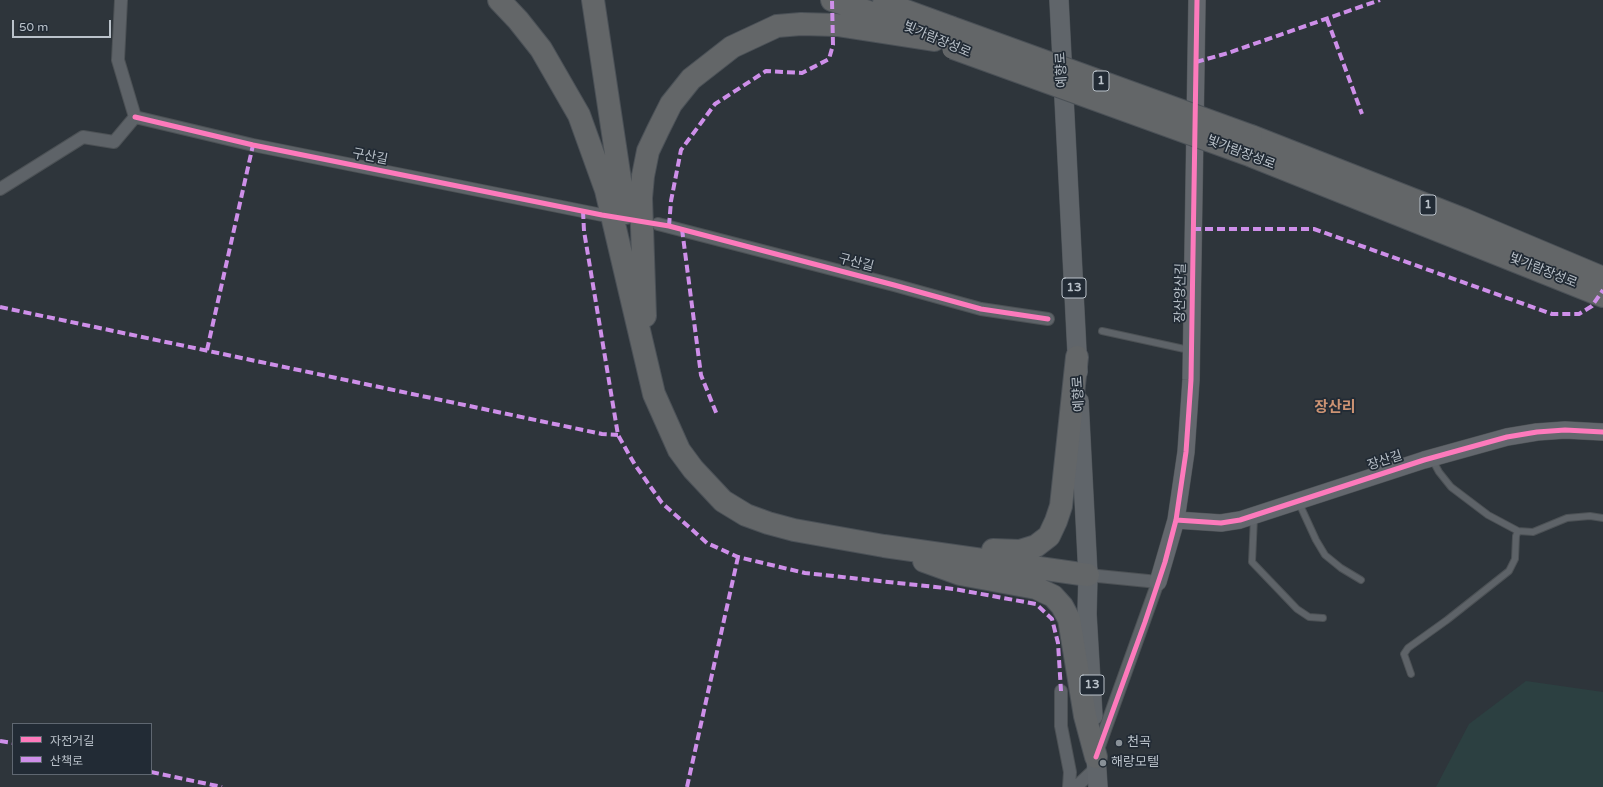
<!DOCTYPE html>
<meta charset="utf-8">
<style>
body{margin:0}
#map{position:relative;width:1603px;height:787px;overflow:hidden;background:#2e353b;font-family:"Varela Round","Noto Sans KR",sans-serif}
canvas{display:block}
.legend{position:absolute;left:12px;top:723px;width:140px;height:52px;box-sizing:border-box;background:#222b35;border:1px solid #5f6771;margin:0;padding:5px 7px;list-style:none;font-size:12px;color:#bac2ca}
.legend li{display:flex;align-items:center;gap:8px;height:20px}
.legend b{width:20px;border:1px solid #5f6771}
.scale{position:absolute;left:12px;top:20px;width:99px;height:18px;box-sizing:border-box;border:2px solid #bac2ca;border-top:0;padding-left:5px;font-size:12px;line-height:14px;white-space:nowrap;color:#bac2ca;-webkit-text-stroke:3px #222b35;paint-order:stroke}
</style>
<div id="map">
<canvas width="1603" height="787"></canvas>
<ul class="legend">
<li><b style="height:5px;background:#fd7abc"></b>자전거길</li>
<li><b style="height:5px;background:#ce8fe9"></b>산책로</li>
</ul>
<div class="scale">50 m</div>
</div>
<script>
const context = document.querySelector('canvas').getContext('2d');
context.lineJoin = 'round';
function paint(path, color) {
  context.fillStyle = color;
  context.fill(path, 'evenodd');
}
function poly(rows) {
  const path = new Path2D();
  for (const r of rows) {
    path.moveTo(r[0], r[1]);
    for (let i = 2; i < r.length; i += 2) path.lineTo(r[i], r[i + 1]);
  }
  return path;
}
function strokePath(path, color, width, dash) {
  context.strokeStyle = color;
  context.lineWidth = width;
  context.lineCap = dash ? 'butt' : 'round';
  context.setLineDash(dash || []);
  context.stroke(path);
}
function drawText(font, color, halo, rows, align = 'center') {
  context.font = font + ' "Varela Round","Noto Sans KR",sans-serif';
  context.lineWidth = 3.5;
  context.setLineDash([]);
  context.textBaseline = 'middle';
  context.strokeStyle = halo;
  context.fillStyle = color;
  for (const [text, x, y, turn = 0] of rows) {
    context.save();
    context.translate(x, y);
    context.rotate((+turn || 0) * Math.PI / 180);
    context.textAlign = isNaN(turn) ? turn : align;
    if (halo) context.strokeText(text, 0, 0);
    context.fillText(text, 0, 0);
    context.restore();
  }
}
paint(poly([
 [1526,681,1603,692,1603,787,1436,787,1469,724]
]), '#2c4041');
const lane = poly([
 [1102,331,1189,350],
 [1432,459,1439,472,1451,487,1488,515,1518,531,1533,532,1567,518,1590,516,1603,518],
 [1299,503,1316,540,1325,555,1341,568,1361,580],
 [1254,517,1252,562,1297,609,1309,617,1323,618],
 [1411,674,1404,654,1408,648,1447,620,1509,571,1515,559,1516,536,1518,531]
]);
const street = poly([
 [121,0,118,60,135,117],
 [135,117,253,145,602,215],
 [0,189,83,137,114,142,135,117],
 [658,224,894,285,981,309,1048,319],
 [1088,575,1158,582,1097,752],
 [1061,691,1061,726,1070,772,1069,787],
 [1076,787,1096,768]
]);
const secondary = poly([
 [1176,520,1221,523,1240,520,1424,460,1507,437,1537,432,1565,430,1603,432],
 [1158,582,1176,520,1186,452,1191,380,1197,0]
]);
const primary = poly([
 [1059,0,1078,372],
 [1079,401,1088,575,1087,614,1093,716],
 [1095,742,1098,787]
]);
const highway = poly([
 [499,0,518,20,541,49,579,115,606,190,654,394,679,450,693,469,723,501,746,515,768,523,794,530,884,546,1088,575],
 [593,0,625,213],
 [832,0,890,19,908,28],
 [884,3,950,27],
 [1251,136,1465,220,1603,278],
 [1252,156,1603,296],
 [645,316,641,198,643,176,648,151,658,130,671,104,691,79,732,47,777,26,801,24,837,25,934,40],
 [993,550,1020,551,1036,546,1049,536,1056,521,1061,506,1077,357],
 [924,561,960,574,1036,588,1053,596,1062,606,1069,619,1085,716,1096,757]
]);
strokePath(lane, '#4c5155', 8);
strokePath(street, '#4c5155', 14);
strokePath(secondary, '#4c5155', 18);
strokePath(primary, '#4c5257', 20);
strokePath(highway, '#4b5157', 24);
strokePath(lane, '#5e6368', 6);
strokePath(street, '#5e6368', 12);
strokePath(secondary, '#63676d', 17);
strokePath(primary, '#60656a', 19);
strokePath(highway, '#636668', 22);
const highwayBridge = poly([
 [950,27,1251,136],
 [953,48,1252,156]
]);
strokePath(highwayBridge, '#4b5157', 24, []);
strokePath(highwayBridge, '#636668', 22);
strokePath(poly([
 [1327,19,1362,114],
 [1196,62,1228,53,1380,0],
 [583,211,584,231,618,435,635,465,662,503,707,543,738,557,805,573,954,589,1036,604,1052,619,1058,643,1061,691],
 [669,226,671,201,681,150,715,104,766,71,802,73,829,59,833,45,832,0],
 [682,229,701,375,717,415],
 [1193,229,1314,229,1552,314,1579,314,1592,306,1603,290],
 [0,307,602,434,618,435],
 [207,350,253,145],
 [0,741,13,743],
 [151,772,222,787],
 [687,787,738,557]
]), '#ce8fe9', 4, [8, 4]);
strokePath(poly([
 [135,117,253,145,602,215,669,226,894,285,981,309,1048,319],
 [1176,520,1221,523,1240,520,1424,460,1507,437,1537,432,1565,430,1603,432],
 [1096,757,1145,622,1165,562,1176,520,1186,452,1191,380,1197,0]
]), '#fd7abc', 5);
for (const [x, y, r, color] of [
 [1119,743,4,"#899198"],
 [1103,763,4,"#899198"]
]) {
  const dot = new Path2D();
  dot.arc(x, y, r, 0, 2 * Math.PI);
  context.fillStyle = color;
  context.fill(dot);
  strokePath(dot, '#222b35', 1.5);
}
for (const [x, y, w] of [
 [1101,81,16],
 [1428,205,16],
 [1074,288,24],
 [1092,685,24]
]) {
  const box = new Path2D();
  box.roundRect(x - w / 2, y - 10, w, 20, 3);
  context.fillStyle = '#222b35';
  context.fill(box);
  strokePath(box, '#bac2ca', 1);
}
drawText('bold 12px', '#bac2ca', null, [
 ["1",1101,81],
 ["1",1428,205],
 ["13",1074,288],
 ["13",1092,685]
]);
drawText('13px', '#bac2ca', '#222b35', [
 ["빛가람장성로",937,40,23],
 ["예향로",1062,70,-93],
 ["빛가람장성로",1241,153,21],
 ["구산길",370,157,11],
 ["구산길",856,263,15],
 ["빛가람장성로",1543,271,22],
 ["장산양산길",1181,293,-89],
 ["예향로",1079,394,-93],
 ["장산길",1385,461,-18]
]);
drawText('13px', '#bac2ca', '#222b35', [
 ["천곡",1127,743],
 ["해랑모텔",1111,763]
], 'left');
drawText('bold 15px', '#cc9373', '#222b35', [
 ["장산리",1335,408]
]);
</script>
